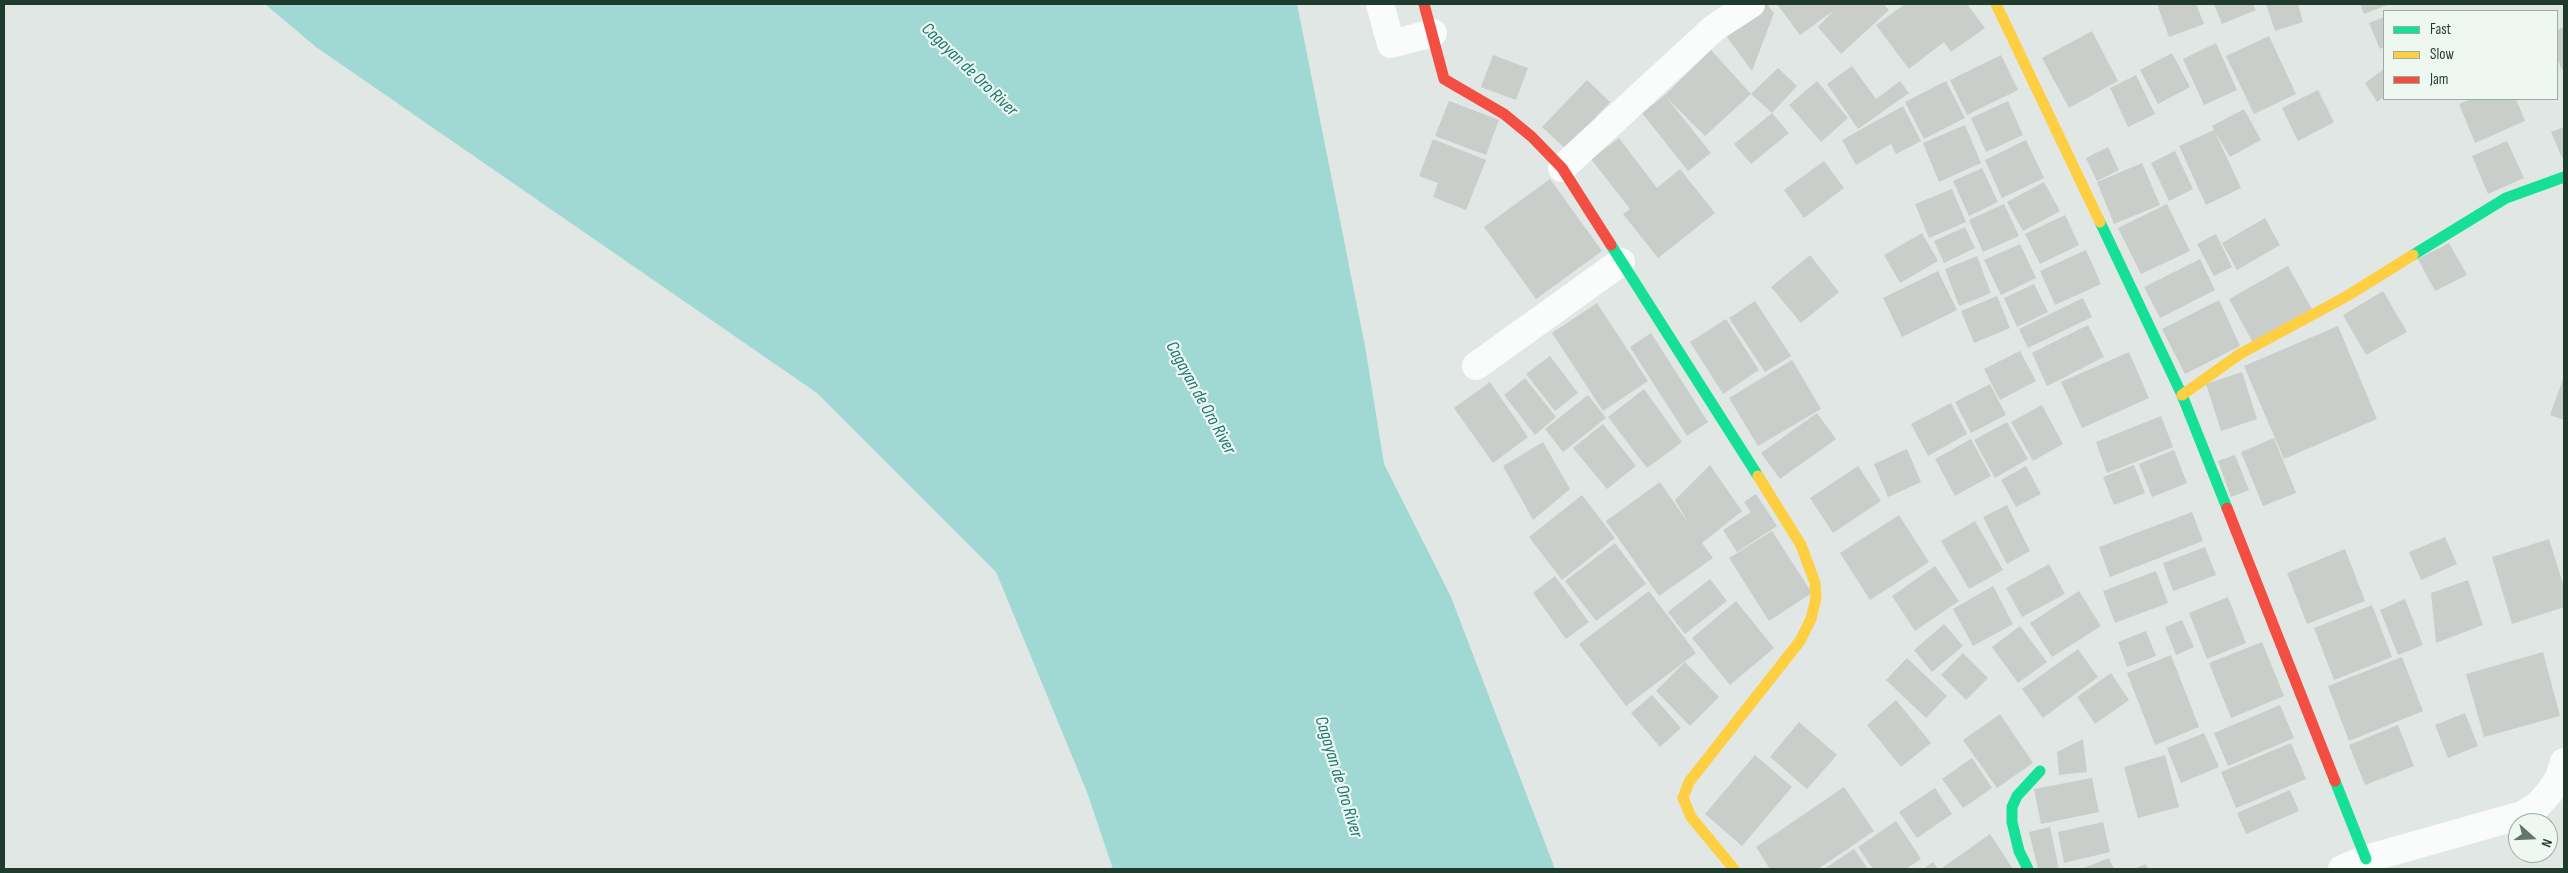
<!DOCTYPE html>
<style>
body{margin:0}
#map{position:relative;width:2568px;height:873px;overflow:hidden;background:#e1e7e4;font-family:"Sofia Sans Condensed",sans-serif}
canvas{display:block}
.frame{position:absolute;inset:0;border:5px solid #1f3b2d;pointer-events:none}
.legend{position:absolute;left:2383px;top:10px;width:175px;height:90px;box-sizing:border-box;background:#eff7f1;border:1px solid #9caca3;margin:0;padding:6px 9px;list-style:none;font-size:15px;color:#1f3b2d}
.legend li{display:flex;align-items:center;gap:10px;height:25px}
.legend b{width:25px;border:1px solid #9caca3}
.north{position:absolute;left:2508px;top:813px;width:50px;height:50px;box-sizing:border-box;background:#eff7f1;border:1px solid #9caca3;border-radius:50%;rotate:110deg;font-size:14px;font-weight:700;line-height:20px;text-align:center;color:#1f3b2d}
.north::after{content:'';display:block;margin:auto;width:18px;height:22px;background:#63776d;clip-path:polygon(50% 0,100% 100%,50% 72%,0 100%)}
</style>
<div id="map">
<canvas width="2568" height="873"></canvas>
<div class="frame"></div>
<ul class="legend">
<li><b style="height:6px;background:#16e098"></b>Fast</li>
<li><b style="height:6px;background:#ffcf43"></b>Slow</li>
<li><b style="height:6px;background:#f24e42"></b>Jam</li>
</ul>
<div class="north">N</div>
</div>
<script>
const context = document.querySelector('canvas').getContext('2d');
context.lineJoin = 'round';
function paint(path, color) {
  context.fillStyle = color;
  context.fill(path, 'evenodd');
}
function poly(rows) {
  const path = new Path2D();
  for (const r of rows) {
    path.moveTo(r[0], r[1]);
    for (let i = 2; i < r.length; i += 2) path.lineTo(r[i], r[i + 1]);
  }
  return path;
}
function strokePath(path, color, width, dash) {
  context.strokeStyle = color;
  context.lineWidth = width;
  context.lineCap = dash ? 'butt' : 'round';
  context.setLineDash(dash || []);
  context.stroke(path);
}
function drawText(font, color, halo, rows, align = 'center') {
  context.font = font + ' "Sofia Sans Condensed",sans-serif';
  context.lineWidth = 4.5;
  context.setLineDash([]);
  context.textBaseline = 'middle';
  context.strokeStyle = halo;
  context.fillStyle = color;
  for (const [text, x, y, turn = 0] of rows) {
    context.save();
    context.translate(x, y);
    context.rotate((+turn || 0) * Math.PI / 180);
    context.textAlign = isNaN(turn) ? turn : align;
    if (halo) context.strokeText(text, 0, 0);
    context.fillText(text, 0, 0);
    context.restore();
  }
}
paint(poly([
 [265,4,1297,4,1365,346,1384,464,1451,597,1555,869,1113,869,1087,792,996,572,817,393,316,47]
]), '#a0d8d4');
paint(poly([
 [1753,4,1767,4,1774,13,1752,71,1721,29],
 [1777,4,1884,4,1889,10,1841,54,1818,27,1833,11,1800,35],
 [1905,4,1967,4,1985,28,1951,52,1944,42,1909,69,1876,25],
 [2157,4,2196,4,2204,24,2169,37],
 [2214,4,2253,4,2256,10,2222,24],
 [2266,4,2298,4,2303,22,2275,31],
 [2360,4,2390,4,2364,14],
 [2384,17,2384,47,2380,49,2369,23],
 [2564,27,2564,69,2562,70,2557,58,2557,30],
 [2092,31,2118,81,2069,108,2042,58],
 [2269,36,2296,94,2254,114,2226,56],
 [2216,43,2237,90,2204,105,2183,59],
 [1711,50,1751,94,1705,136,1666,97,1711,153,1688,171,1642,113,1665,95],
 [2172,53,2190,87,2158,104,2140,70],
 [1493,55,1528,68,1516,100,1481,87],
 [2001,55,2018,90,1967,115,1950,80],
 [1852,66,1876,99,1900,81,1909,93,1858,129,1827,84],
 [1778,68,1797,86,1772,113,1751,94],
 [2384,69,2384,97,2377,102,2365,83],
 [2136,75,2155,114,2128,127,2110,88],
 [1587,80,1610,102,1566,149,1542,127],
 [1817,81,1848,118,1821,142,1789,105],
 [1946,81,1965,118,1924,139,1905,102],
 [2318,90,2334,122,2298,141,2282,108],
 [2471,99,2516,99,2525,121,2475,143,2459,104],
 [1449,101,1499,120,1486,155,1435,136],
 [2008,101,2023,135,1986,152,1971,118],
 [1903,106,1921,141,1896,154,1891,144,1856,165,1842,140],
 [2244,109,2261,140,2230,157,2215,132,2241,188,2206,205,2179,146,2214,130,2212,126],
 [1772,113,1789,133,1751,164,1734,144],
 [1965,125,1981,163,1939,182,1923,143],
 [2564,127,2564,157,2562,158,2551,132],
 [1619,138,1657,188,1680,169,1715,213,1658,258,1623,214,1630,209,1591,159],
 [1433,139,1486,160,1466,210,1433,197,1438,183,1419,176],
 [2026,140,2044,178,2002,198,1985,160],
 [2507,141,2524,178,2488,194,2472,156],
 [2108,147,2119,170,2097,181,2086,158],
 [2175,151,2193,189,2169,201,2151,163],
 [1824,161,1844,188,1804,218,1784,190],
 [2142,163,2160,205,2114,224,2097,182],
 [1982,168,1998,202,1969,216,1953,181],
 [1550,179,1602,251,1536,299,1484,227],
 [2044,182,2060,211,2023,231,2007,202],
 [1952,189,1966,222,1929,238,1915,204],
 [2004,204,2019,236,1983,252,1969,220],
 [2167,204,2190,251,2141,274,2118,228],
 [2065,215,2079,245,2040,264,2025,234],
 [2265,218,2280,245,2237,270,2222,243],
 [1965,227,1975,248,1944,263,1934,241],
 [1922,233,1938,261,1900,283,1884,255],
 [2216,234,2232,267,2214,276,2197,244],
 [2449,243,2467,275,2435,291,2418,259],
 [2020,244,2036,278,2001,295,1984,260],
 [2086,250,2101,284,2055,305,2040,271],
 [1810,255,1839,292,1801,323,1771,287],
 [1977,256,1991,293,1959,306,1945,269],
 [2200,259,2215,290,2160,318,2144,287],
 [2288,266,2312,309,2253,343,2229,299],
 [1938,271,1957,310,1902,337,1883,298],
 [2034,284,2048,312,2017,327,2004,298],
 [2383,291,2407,332,2366,355,2343,315],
 [1997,296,2010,328,1974,343,1961,311],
 [2083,298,2092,317,2028,348,2019,329],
 [2219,300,2240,346,2185,374,2162,329],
 [1755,301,1791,356,1765,372,1729,318],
 [1597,303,1648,381,1603,411,1552,333],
 [1726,319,1759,370,1723,394,1690,342],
 [2088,325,2104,357,2047,386,2032,353],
 [2338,326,2377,419,2284,459,2244,366],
 [1651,333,1708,422,1687,436,1630,347],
 [2020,351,2036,381,2000,400,1984,369],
 [2129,352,2149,398,2082,428,2061,382],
 [1550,356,1578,393,1555,411,1526,374],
 [1792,360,1821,409,1758,446,1729,398],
 [2242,372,2257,419,2221,431,2206,384],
 [1525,378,1556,417,1535,435,1504,395],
 [2563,379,2564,379,2564,420,2550,415],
 [1490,382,1528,437,1493,463,1454,408],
 [1990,384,2006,415,1971,433,1955,402],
 [1644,389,1682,442,1647,468,1608,417],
 [1588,395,1606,418,1563,452,1545,429],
 [1951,403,1967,434,1928,456,1911,424],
 [2042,405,2063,444,2033,461,2011,422],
 [1817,413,1836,439,1780,479,1761,453],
 [2161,416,2173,447,2107,473,2096,442],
 [2007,422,2028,459,1995,478,1974,440],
 [1603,424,1636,466,1607,489,1573,448],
 [2274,438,2296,493,2263,506,2241,452],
 [1971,439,1991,476,1955,496,1935,459],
 [1543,442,1570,489,1533,520,1503,466],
 [1907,449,1921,482,1888,497,1874,464],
 [2174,450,2187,483,2152,497,2139,464],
 [2235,455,2249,490,2231,497,2218,461],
 [1710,465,1742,511,1702,543,1713,558,1659,596,1606,521,1660,482,1689,524,1675,500],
 [2134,465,2145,493,2114,505,2103,477],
 [1858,466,1881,501,1833,533,1810,498],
 [2026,466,2041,494,2016,507,2001,480],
 [1756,494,1777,526,1737,552,1723,530,1751,512,1744,502],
 [1582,495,1615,538,1562,580,1529,537],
 [2007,505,2030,551,2007,564,1983,517],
 [2192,512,2203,541,2110,577,2099,547],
 [1899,515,1929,562,1870,600,1840,553],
 [1975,521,2003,570,1969,589,1941,541],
 [1772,531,1812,593,1769,621,1729,558],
 [2445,537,2457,564,2421,580,2409,552],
 [2549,539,2564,587,2564,607,2512,624,2492,557],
 [1615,543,1646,584,1596,621,1565,581],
 [2205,547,2216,575,2173,591,2163,563],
 [2345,549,2365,601,2307,624,2287,573],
 [2049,564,2065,594,2022,617,2006,588],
 [1935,566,1959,601,1915,631,1892,596],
 [2156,571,2168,603,2115,623,2103,591],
 [1555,576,1589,622,1566,639,1533,593],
 [1710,579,1727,601,1685,634,1668,612],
 [2468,580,2483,625,2436,643,2431,593],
 [1993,586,2013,624,1973,646,1953,609],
 [1649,591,1696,653,1626,706,1579,644],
 [2079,591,2101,626,2052,657,2030,623],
 [2228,597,2246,643,2207,659,2189,613],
 [2405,599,2423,645,2398,655,2380,610],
 [1736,601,1774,648,1730,685,1692,638],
 [2372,605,2392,657,2334,680,2314,628],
 [2182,620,2194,647,2176,655,2165,627],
 [1944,624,1963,646,1932,672,1914,650],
 [2020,626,2047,662,2018,683,1992,647],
 [2146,631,2156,656,2127,667,2118,642],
 [2262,642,2284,696,2231,718,2209,663],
 [2078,649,2098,677,2043,718,2022,689],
 [2543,652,2560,716,2484,737,2466,674],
 [1963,653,1988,678,1966,700,1941,675],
 [2171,655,2199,727,2155,745,2127,673],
 [2402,657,2423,711,2349,741,2328,686],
 [1907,658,1947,696,1926,718,1886,680],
 [1685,662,1719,697,1690,726,1656,691],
 [2111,673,2129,700,2095,724,2077,697],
 [1652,695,1681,728,1660,747,1631,713],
 [1896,700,1931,743,1901,767,1867,725],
 [2280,705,2294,738,2228,766,2214,733],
 [2465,713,2478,746,2448,758,2435,725],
 [2000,714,2033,763,1997,788,1963,740],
 [1799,722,1837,755,1807,789,1770,757],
 [2398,725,2414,766,2365,785,2349,745],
 [2204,733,2219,767,2181,783,2167,748],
 [2083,739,2087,772,2059,775,2057,752],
 [2291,743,2306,779,2236,808,2221,772],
 [1755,755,1792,787,1742,846,1705,814],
 [2165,755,2179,807,2138,818,2124,767],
 [1972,758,1992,788,1963,808,1942,779],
 [2092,778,2099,812,2041,824,2034,789],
 [1844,787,1874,831,1818,869,1770,869,1756,847],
 [1935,788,1952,814,1917,838,1899,812],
 [2290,790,2299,811,2246,834,2237,813],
 [1896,821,1921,859,1906,869,1873,869,1858,847],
 [2103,822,2110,852,2064,863,2058,832],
 [2050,827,2059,869,2038,869,2029,832],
 [1990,834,2013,869,1943,869,1942,868],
 [1854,849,1868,869,1824,869],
 [2109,858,2114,869,2081,869],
 [1933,862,1938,869,1923,869],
 [2146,864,2148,869,2133,869]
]), '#c9cecb');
strokePath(poly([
 [1380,4,1391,44,1433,33],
 [1562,168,1714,28,1751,4],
 [1476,366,1621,262],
 [2342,869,2366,859,2522,815,2537,806,2549,793,2559,778,2564,762]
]), '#fafbfb', 28);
strokePath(poly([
 [2100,222,2182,395,2227,508],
 [1611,245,1758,476],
 [2413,255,2506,198,2564,177],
 [2335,781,2366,859],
 [2028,869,2019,851,2012,822,2012,807,2017,796,2040,771]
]), '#16e098', 11);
strokePath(poly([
 [1996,4,2100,222],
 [2182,395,2240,354,2347,296,2413,255],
 [1734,869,1691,817,1683,798,1689,782,1800,641,1811,619,1816,598,1815,583,1801,545,1758,476]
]), '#ffcf43', 11);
strokePath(poly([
 [1424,4,1444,79,1504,114,1532,137,1562,168,1611,245],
 [2227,508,2335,781]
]), '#f24e42', 11);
drawText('italic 18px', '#187773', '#eff7f1', [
 ["Cagayan de Oro River",969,70,44],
 ["Cagayan de Oro River",1200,398,61],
 ["Cagayan de Oro River",1338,777,73]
]);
</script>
